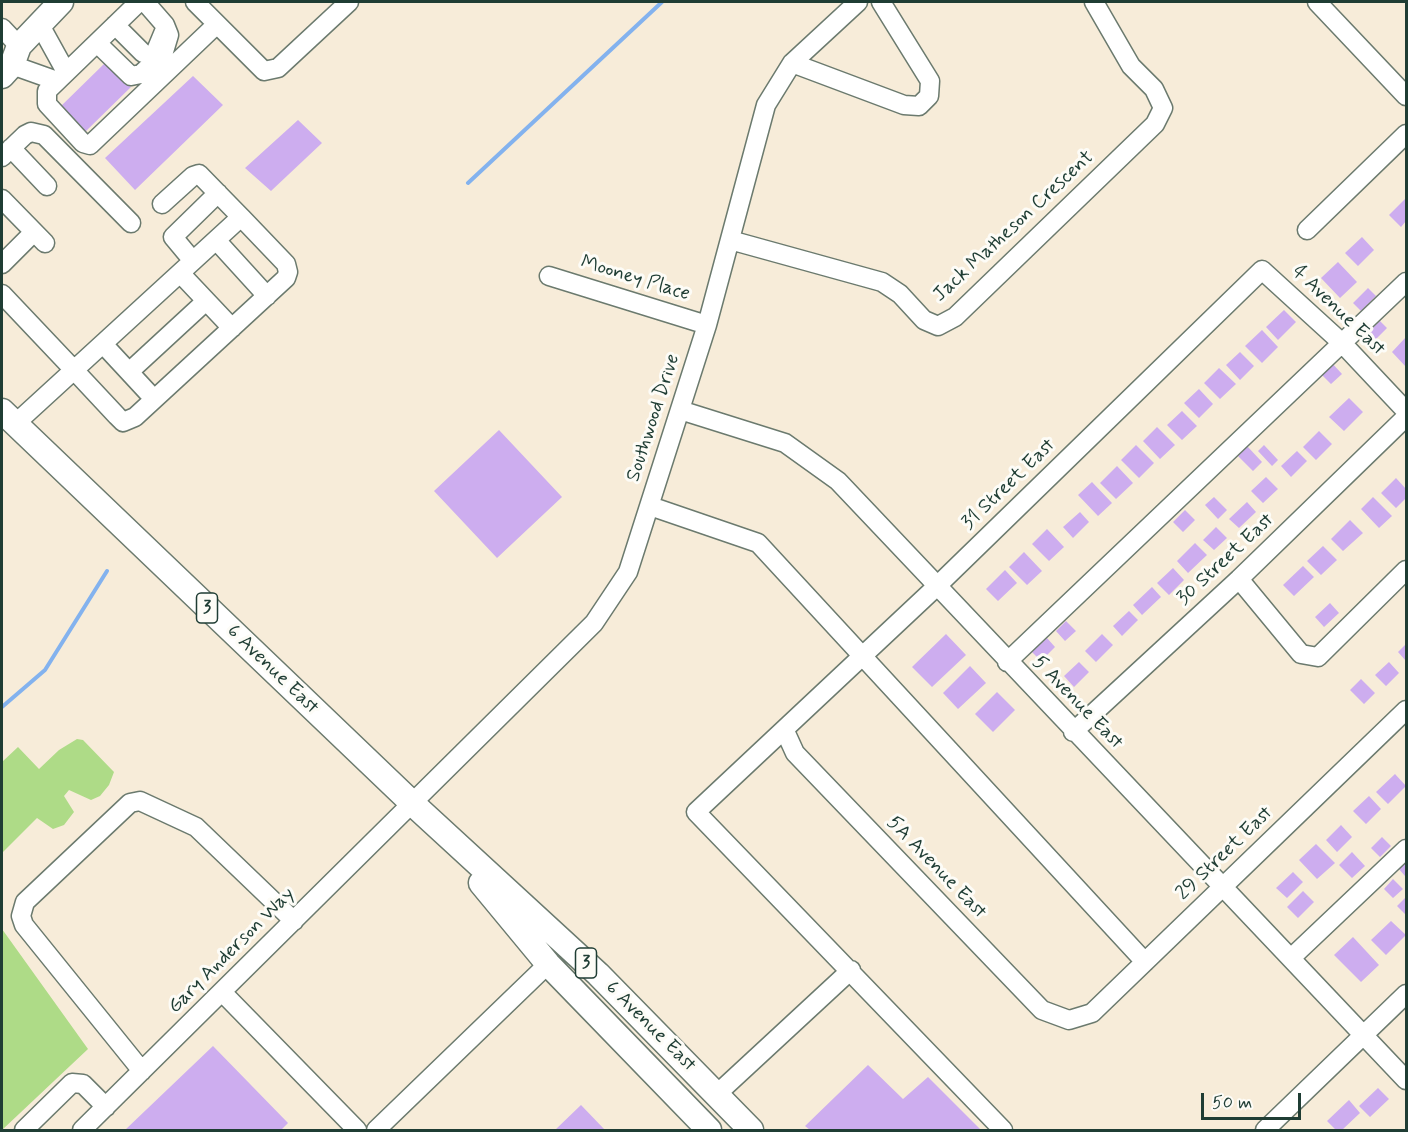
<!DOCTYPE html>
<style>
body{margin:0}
#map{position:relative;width:1408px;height:1132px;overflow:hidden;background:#f7ecd9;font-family:Mynerve,sans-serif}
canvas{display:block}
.frame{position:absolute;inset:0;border:3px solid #1f3d34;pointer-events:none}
.scale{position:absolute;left:1201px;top:1093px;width:100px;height:27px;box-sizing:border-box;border:3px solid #1f3d34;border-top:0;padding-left:8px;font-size:18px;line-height:21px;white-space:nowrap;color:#1f3d34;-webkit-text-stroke:4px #fdfcf7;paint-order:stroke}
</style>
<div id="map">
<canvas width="1408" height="1132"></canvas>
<div class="frame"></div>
<div class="scale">50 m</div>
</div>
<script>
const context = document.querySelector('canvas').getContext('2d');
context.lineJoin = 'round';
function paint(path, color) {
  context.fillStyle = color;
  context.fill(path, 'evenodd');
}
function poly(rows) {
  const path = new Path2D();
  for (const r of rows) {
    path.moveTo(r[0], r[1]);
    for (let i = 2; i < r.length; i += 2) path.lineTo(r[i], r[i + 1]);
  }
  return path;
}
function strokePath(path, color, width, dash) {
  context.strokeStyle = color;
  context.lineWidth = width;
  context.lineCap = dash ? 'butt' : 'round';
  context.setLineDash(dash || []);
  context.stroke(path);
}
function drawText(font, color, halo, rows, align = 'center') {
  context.font = font + ' Mynerve,sans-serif';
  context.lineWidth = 6;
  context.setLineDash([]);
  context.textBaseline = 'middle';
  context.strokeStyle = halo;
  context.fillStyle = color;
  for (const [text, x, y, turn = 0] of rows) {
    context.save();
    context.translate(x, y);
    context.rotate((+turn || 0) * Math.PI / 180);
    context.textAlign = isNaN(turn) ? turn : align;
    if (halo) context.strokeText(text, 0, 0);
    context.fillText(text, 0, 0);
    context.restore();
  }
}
paint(poly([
 [77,739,83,740,114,772,109,785,100,796,91,800,69,790,64,796,74,812,64,825,53,829,37,818,2,853,2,762,18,747,39,769,59,750],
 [2,929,88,1049,2,1130]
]), '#aedb87');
strokePath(poly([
 [468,183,662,2],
 [2,707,45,670,107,571]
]), '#83b2ee', 4);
paint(poly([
 [106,62,131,87,84,133,59,108],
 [193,76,223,105,135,190,105,158],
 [298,120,322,143,271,191,245,168],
 [1405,199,1406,221,1401,227,1389,215],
 [1362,237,1374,250,1358,266,1345,253],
 [1338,262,1357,282,1340,298,1321,278],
 [1368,288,1376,296,1361,311,1353,303],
 [1284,310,1296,322,1278,340,1266,327],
 [1380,321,1387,328,1375,340,1367,333],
 [1262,330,1278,347,1262,363,1245,346],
 [1406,337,1406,367,1392,352],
 [1240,352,1254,366,1240,380,1226,365],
 [1331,362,1342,374,1331,384,1320,373],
 [1219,368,1236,384,1220,399,1204,383],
 [1199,389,1213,404,1199,418,1184,403],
 [1349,398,1363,412,1344,431,1329,417],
 [1182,411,1197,426,1182,440,1167,425],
 [1157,427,1175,445,1160,459,1143,441],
 [499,430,562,497,497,558,434,491],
 [1319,431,1332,444,1316,460,1303,447],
 [1136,445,1154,463,1139,478,1121,460],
 [1264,445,1278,460,1272,466,1258,451],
 [1247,446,1262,462,1253,471,1238,456],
 [1297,451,1307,461,1291,477,1281,466],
 [1117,466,1133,483,1116,499,1100,483],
 [1266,477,1278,489,1263,503,1251,491],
 [1396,478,1406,489,1406,498,1396,508,1381,493],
 [1092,482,1112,503,1098,516,1078,495],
 [1214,497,1227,510,1218,519,1205,505],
 [1373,497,1392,516,1379,528,1361,509],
 [1247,502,1256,512,1239,528,1229,519],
 [1185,510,1195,520,1183,532,1173,522],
 [1080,512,1089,522,1073,538,1063,527],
 [1350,520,1363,533,1343,551,1331,539],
 [1216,527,1227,538,1214,550,1203,540],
 [1047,529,1064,547,1049,561,1032,544],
 [1195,543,1207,555,1188,573,1177,561],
 [1323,546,1337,560,1321,575,1307,561],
 [1024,552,1042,571,1027,585,1009,567],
 [1303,566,1314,577,1294,596,1283,585],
 [1173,568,1184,580,1169,595,1157,583],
 [1005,570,1017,583,998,601,986,589],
 [1152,587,1161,597,1142,615,1133,605],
 [1330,603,1339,613,1324,627,1315,617],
 [1129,611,1138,620,1122,636,1113,626],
 [1066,621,1076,631,1065,641,1056,631],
 [946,634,966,655,932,687,912,667],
 [1102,634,1113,645,1096,662,1085,651],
 [1047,638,1055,647,1041,661,1032,652],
 [1406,644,1406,661,1398,652],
 [1079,662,1089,672,1074,687,1064,676],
 [1389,662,1399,673,1386,686,1375,675],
 [970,666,986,683,958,709,943,693],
 [1361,679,1375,693,1364,704,1350,690],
 [997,692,1015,710,993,732,975,714],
 [1395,774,1406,786,1388,804,1376,792],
 [1369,796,1381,809,1366,824,1353,811],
 [1341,825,1352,837,1337,852,1326,840],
 [1382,837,1391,846,1380,857,1371,848],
 [1316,844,1335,863,1317,879,1299,860],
 [1352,852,1365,866,1352,878,1339,865],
 [1406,859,1406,875,1405,876,1398,868],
 [1293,872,1303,882,1287,898,1276,888],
 [1393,879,1403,889,1393,898,1384,889],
 [1303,891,1314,902,1298,918,1287,907],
 [1406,897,1406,915,1397,906],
 [1391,921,1406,935,1386,955,1371,940],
 [1353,937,1379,965,1361,982,1334,955],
 [213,1046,288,1123,281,1130,125,1130],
 [868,1065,903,1099,928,1077,981,1130,810,1130,805,1126],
 [1378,1088,1389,1099,1370,1117,1359,1106],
 [1349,1100,1360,1113,1342,1130,1336,1130,1327,1121],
 [581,1105,605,1130,555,1130]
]), '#cdadef');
const minor = poly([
 [139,2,47,91,47,104,83,143,90,145,217,24],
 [145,2,165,25,169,35,163,55,157,59,155,53,165,29],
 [195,2,264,71,278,68,349,2],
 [1317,2,1406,96],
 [40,25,66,72],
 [115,25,143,53],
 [2,28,19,46],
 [97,43,131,76,141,74,157,59],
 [792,63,904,105,919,106,929,96,930,81,881,2],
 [12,65,57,81],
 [11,148,47,186],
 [2,157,25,135,31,132,44,135,131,223],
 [2,199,45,243],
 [162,204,193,176,199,174,241,217],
 [1307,230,1406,134],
 [216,240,267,296],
 [730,240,882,282,900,294,924,320,938,326,955,317,1155,124,1163,108,1154,89,1131,66,1094,2],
 [193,261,173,237,218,193],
 [2,264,34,232],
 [180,273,232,328],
 [549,276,707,325],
 [2,294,74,370,117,416,123,422,135,417,286,278,288,272,286,264,241,217,193,261,74,370,15,424],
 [103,344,129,372],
 [154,399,129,372,206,301],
 [680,410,785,443,838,481,1406,1080],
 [650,506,758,543,1145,962],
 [1239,579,1301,654,1318,657,1406,570],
 [1007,662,1406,282],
 [785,731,795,753,1042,1010,1069,1020,1092,1013,1406,710],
 [1073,732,1239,579,1406,417],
 [1291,958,1406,849],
 [222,992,357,1130],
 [142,1071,24,925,21,916,25,902,130,803,140,801,196,827,294,921],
 [717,1094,851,970],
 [24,1130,72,1083,83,1084,106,1107],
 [82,1130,594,623,628,572,707,325,766,105,792,63,858,2],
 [376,1130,548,964],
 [1003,1130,696,812,936,587,1262,270,1342,343,1406,411],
 [1265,1130,1406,994]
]);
const major = poly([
 [2,76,12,65,19,46,61,2],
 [2,411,413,804,598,974,751,1130],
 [481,883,548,964,709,1130]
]);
strokePath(minor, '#6b7a6e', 21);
strokePath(major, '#6b7a6e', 27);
strokePath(minor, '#fff', 18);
strokePath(major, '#fff', 24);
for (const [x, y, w] of [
 [207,608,21],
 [586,963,21]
]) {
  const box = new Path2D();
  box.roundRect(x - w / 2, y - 15, w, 30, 4.5);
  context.fillStyle = '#fdfcf7';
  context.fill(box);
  strokePath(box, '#1f3d34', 1.5);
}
drawText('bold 18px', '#1f3d34', null, [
 ["3",207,608],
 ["3",586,963]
]);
drawText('20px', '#1f3d34', '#fdfcf7', [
 ["Jack Matheson Crescent",1014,227,-43],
 ["Mooney Place",635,279,17],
 ["4 Avenue East",1338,311,44],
 ["Southwood Drive",654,418,-72],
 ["31 Street East",1009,485,-44],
 ["30 Street East",1226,560,-43],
 ["6 Avenue East",272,670,44],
 ["5 Avenue East",1077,703,46],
 ["29 Street East",1225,854,-44],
 ["5A Avenue East",936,868,46],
 ["Gary Anderson Way",232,951,-45],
 ["6 Avenue East",650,1027,45]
]);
</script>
